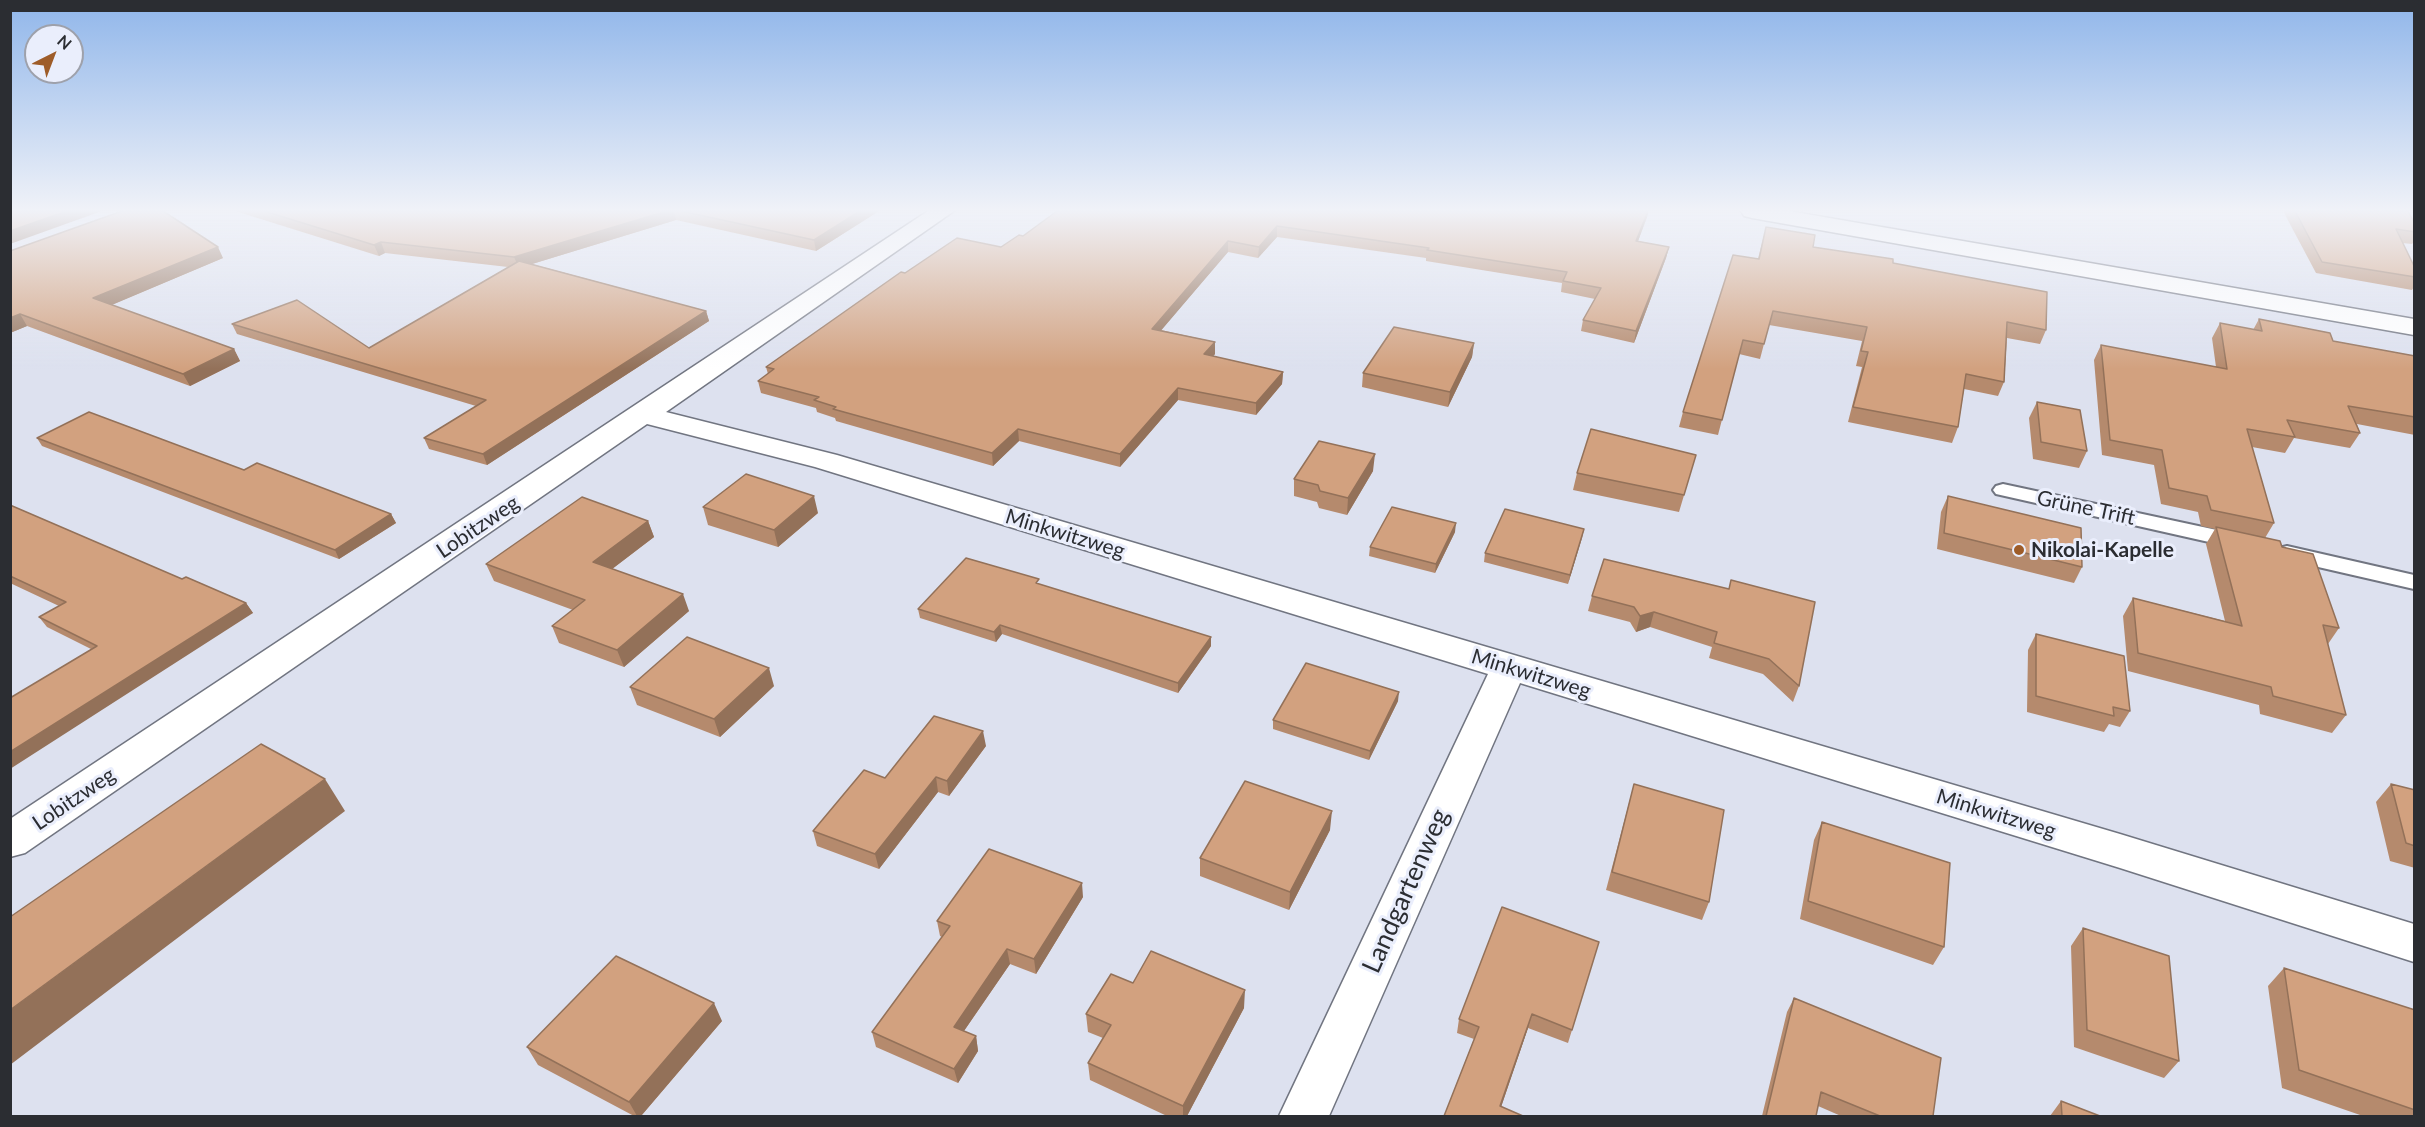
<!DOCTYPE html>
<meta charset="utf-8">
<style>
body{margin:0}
#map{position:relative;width:2425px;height:1127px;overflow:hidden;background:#dde1ef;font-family:Lato,sans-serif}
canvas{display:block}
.frame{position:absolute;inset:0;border:12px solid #2b2d32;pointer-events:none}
.north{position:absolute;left:24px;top:24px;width:60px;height:60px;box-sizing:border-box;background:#eaeefc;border:2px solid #9ea1ab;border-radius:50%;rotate:42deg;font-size:16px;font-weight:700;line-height:24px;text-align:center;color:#2b2d32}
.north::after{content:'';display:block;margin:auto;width:21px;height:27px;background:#9e5c29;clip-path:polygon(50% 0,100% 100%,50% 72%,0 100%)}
</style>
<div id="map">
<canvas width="2425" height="1127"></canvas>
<div class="frame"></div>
<div class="north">N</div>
</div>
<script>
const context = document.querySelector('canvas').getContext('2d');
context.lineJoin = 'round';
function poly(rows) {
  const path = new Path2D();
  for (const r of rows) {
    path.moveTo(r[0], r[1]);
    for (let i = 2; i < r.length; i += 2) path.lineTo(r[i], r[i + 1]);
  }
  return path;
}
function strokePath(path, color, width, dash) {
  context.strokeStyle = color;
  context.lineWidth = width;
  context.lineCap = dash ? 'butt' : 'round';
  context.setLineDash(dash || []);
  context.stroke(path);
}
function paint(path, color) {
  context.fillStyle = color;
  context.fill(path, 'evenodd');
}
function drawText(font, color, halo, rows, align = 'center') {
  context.font = font + ' Lato,sans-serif';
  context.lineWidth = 6;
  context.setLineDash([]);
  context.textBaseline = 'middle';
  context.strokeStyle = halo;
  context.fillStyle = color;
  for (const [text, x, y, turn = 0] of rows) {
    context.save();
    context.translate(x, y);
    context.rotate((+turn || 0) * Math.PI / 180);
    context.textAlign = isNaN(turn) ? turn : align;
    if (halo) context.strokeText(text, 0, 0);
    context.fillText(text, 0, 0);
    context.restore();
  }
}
const lane = poly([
 [2003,484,2240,535,2248,537,2251,542,2248,547,2240,549,1996,494,1993,490,1996,486,2003,484],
 [2287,546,2414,575,2414,589,2279,558,2276,553,2279,548,2287,546]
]);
const street = poly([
 [928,211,954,211,666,412,837,455,2120,834,2414,924,2414,962,2120,868,1520,683,1329,1116,1279,1116,1488,674,815,467,647,424,25,853,10,857,10,819,928,211],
 [1741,211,1789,211,2414,319,2414,335,1752,218,1744,216,1741,211]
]);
strokePath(lane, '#717581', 4);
strokePath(street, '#717581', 3);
paint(lane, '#fff');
paint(street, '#fff');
paint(poly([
 [235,211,879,211,816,251,676,220,532,264,706,311,709,321,487,465,429,449,424,438,476,406,237,334,232,324,369,348,508,267,385,253,379,256],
 [1057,211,1648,211,1647,217,1638,241,1669,247,1666,258,1634,343,1581,331,1583,320,1595,299,1561,292,1562,283,1426,261,1426,258,1277,237,1258,258,1228,252,1161,330,1215,342,1215,354,1213,356,1283,372,1282,384,1256,415,1178,400,1120,467,1019,441,993,466,836,421,835,418,817,412,816,408,761,393,758,381,768,374,766,367,905,273,1001,247,1023,236],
 [2283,211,2408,211,2415,224,2415,240,2412,244,2402,243,2415,268,2415,285,2412,290,2316,273],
 [1766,227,1813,247,1893,263,2046,330,2040,344,2007,338,2004,382,1998,396,1964,389,1958,427,1952,443,1848,422,1862,367,1856,366,1862,341,1769,325,1760,359,1739,354,1718,435,1679,427,1683,412,1758,259],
 [10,251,223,258,111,305,234,349,240,361,190,386,27,326,10,333],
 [2259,319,2333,341,2415,356,2415,435,2357,424,2360,433,2350,448,2294,438,2285,453,2252,447,2274,523,2265,538,2282,547,2339,628,2328,644,2346,715,2332,733,2260,714,2259,705,2128,671,2123,616,2133,598,2225,621,2206,544,2215,529,2201,526,2198,512,2161,504,2154,465,2102,455,2094,360,2101,345,2216,367,2212,338,2220,323,2253,330],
 [1474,343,1472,357,1448,407,1362,387,1363,373],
 [2037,402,2087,451,2079,468,2033,459,2029,418],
 [37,438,244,470,391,514,396,523,339,559,42,446],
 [1696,455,1679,512,1573,490,1577,473],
 [1373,471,1347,515,1319,508,1317,502,1294,496,1294,479],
 [1948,496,2082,567,2074,583,1937,549,1941,512],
 [10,505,182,579,246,603,253,613,91,649,47,627,39,617,59,606,10,583],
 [703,507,818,513,778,547,708,525],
 [648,521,654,537,612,569,689,611,624,667,559,643,552,626,573,610,494,581,486,564],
 [1584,529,1568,584,1484,562,1485,553],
 [1455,532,1435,573,1369,556,1370,547],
 [1039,584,1211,637,1211,646,1178,693,1002,634,996,642,920,618,918,609],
 [1729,589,1799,686,1793,702,1763,674,1709,658,1712,647,1650,627,1636,632,1630,622,1588,611,1592,596],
 [2036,634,2130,711,2120,727,2109,724,2104,732,2027,712,2028,650],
 [774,686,720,737,637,705,630,687],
 [1398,701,1369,760,1273,729,1273,720],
 [986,746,949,796,938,792,879,869,817,846,813,831,885,778],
 [1634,784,1709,902,1702,920,1606,890],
 [2391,784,2415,790,2415,868,2390,861,2376,802],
 [1822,822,1944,947,1933,965,1800,919,1814,840],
 [1330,830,1289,910,1200,876,1200,858],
 [1083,897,1036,974,1010,964,964,1031,976,1036,978,1051,958,1083,876,1047,872,1032,942,937,940,936,937,921],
 [2083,928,2179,1061,2164,1078,2074,1047,2071,946],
 [1599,942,1568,1043,1528,1028,1501,1107,1444,1116,1474,1039,1457,1033,1459,1019],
 [2284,968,2415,1010,2415,1116,2363,1116,2282,1088,2268,986],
 [1133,983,1244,1008,1187,1116,1167,1116,1090,1080,1088,1063,1103,1038,1088,1032,1086,1014],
 [1794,998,1933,1116,1841,1116,1818,1106,1816,1116,1762,1116,1787,1012],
 [722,1021,641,1116,634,1116,538,1065,527,1047],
 [2061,1101,2100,1116,2050,1116]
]), '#b58a6d');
paint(poly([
 [67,211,102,211,10,244,10,231],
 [667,211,674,211,676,220,519,268,514,257],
 [860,211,879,211,816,251,814,240],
 [1648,211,1647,217,1634,252,1636,241],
 [1277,226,1277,237,1258,258,1259,247],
 [1228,241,1228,252,1153,340,1152,329],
 [381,242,385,253,379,256,374,245],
 [218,247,223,258,100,310,93,298],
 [1669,247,1666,258,1634,343,1636,331],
 [706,311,709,321,487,465,483,454],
 [20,314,27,326,10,333,10,318],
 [1215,342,1215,354,1204,366,1204,354],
 [1474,343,1472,357,1448,407,1450,392],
 [234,349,240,361,190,386,183,374],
 [1283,372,1282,384,1256,415,1256,403],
 [1178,388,1178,400,1120,467,1120,454],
 [1018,429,1019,441,993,466,992,453],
 [1375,454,1373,471,1347,515,1348,498],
 [814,496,818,513,778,547,774,530],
 [391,514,396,523,339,559,335,550],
 [648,521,654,537,599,579,593,562],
 [1456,523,1455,532,1435,573,1436,564],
 [1584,529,1582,538,1568,584,1570,575],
 [683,594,689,611,624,667,617,650],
 [246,603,253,613,10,769,10,752],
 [1654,612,1650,627,1636,632,1640,616],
 [1000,625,1002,634,996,642,994,632],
 [1211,637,1211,646,1178,693,1178,683],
 [769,668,774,686,720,737,714,719],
 [1399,692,1398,701,1369,760,1370,751],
 [983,731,986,746,949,796,947,781],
 [936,777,938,792,879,869,875,854],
 [325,779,345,811,10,1065,10,1010],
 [1332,811,1330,830,1289,910,1290,892],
 [1082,883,1083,897,1036,974,1034,959],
 [1007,949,1010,964,957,1041,954,1027],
 [1245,990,1244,1008,1187,1116,1183,1116,1183,1106],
 [714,1003,722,1021,641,1116,637,1116,629,1102],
 [1532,1014,1528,1028,1498,1116,1500,1106],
 [976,1036,978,1051,958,1083,954,1069]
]), '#937159');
const building = poly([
 [10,211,67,211,10,231,10,211],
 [122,211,163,211,218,247,93,298,234,349,183,374,20,314,10,318,10,251,122,211],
 [264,211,667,211,514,257,381,242,374,245,264,211],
 [681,211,860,211,814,240,681,211],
 [1057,211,1648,211,1636,241,1669,247,1636,331,1583,320,1601,288,1563,281,1567,272,1427,250,1429,248,1277,226,1259,247,1228,241,1152,329,1215,342,1204,354,1283,372,1256,403,1178,388,1120,454,1018,429,992,453,833,409,836,407,814,400,819,397,758,381,774,369,766,367,901,272,905,273,957,238,1001,247,1019,235,1023,236,1057,211],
 [2295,211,2408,211,2415,224,2415,232,2396,229,2415,268,2415,277,2322,262,2295,211],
 [1766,227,1815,235,1813,247,1893,259,1893,263,2047,292,2046,330,2007,322,2004,382,1966,374,1958,427,1853,407,1868,352,1861,351,1867,327,1773,311,1764,344,1743,340,1722,420,1683,412,1733,255,1759,259,1766,227],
 [519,261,706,311,483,454,424,438,486,400,232,324,297,300,369,348,519,261],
 [2259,319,2330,333,2333,341,2415,356,2415,417,2348,406,2360,433,2287,420,2295,437,2247,429,2274,523,2211,510,2207,496,2169,488,2162,450,2110,440,2101,345,2227,369,2220,323,2262,331,2259,319],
 [1394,327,1474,343,1450,392,1363,373,1394,327],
 [2037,402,2080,410,2087,451,2041,442,2037,402],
 [89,412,244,470,257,463,391,514,335,550,37,438,89,412],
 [1591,429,1696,455,1684,495,1577,473,1591,429],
 [1319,441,1375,454,1348,498,1320,491,1318,485,1294,479,1319,441],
 [746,474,814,496,774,530,703,507,746,474],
 [1948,496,2081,528,2082,567,1944,533,1948,496],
 [582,497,648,521,593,562,683,594,617,650,552,626,585,600,486,564,582,497],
 [10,505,182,579,186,577,246,603,10,752,10,698,97,646,39,617,66,602,10,576,10,505],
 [1392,507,1456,523,1436,564,1370,547,1392,507],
 [1505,509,1584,529,1570,575,1485,553,1505,509],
 [2216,527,2280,541,2282,547,2313,554,2339,628,2323,625,2346,715,2273,696,2271,687,2138,653,2133,598,2242,626,2216,527],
 [966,558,1039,579,1036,583,1211,637,1178,683,1000,625,994,632,918,609,966,558],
 [1604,559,1729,589,1731,580,1815,602,1799,686,1769,659,1714,643,1717,632,1654,612,1640,616,1634,607,1592,596,1604,559],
 [2036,634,2124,656,2130,711,2113,707,2114,716,2036,696,2036,634],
 [687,637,769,668,714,719,630,687,687,637],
 [1306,663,1399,692,1370,751,1273,720,1306,663],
 [934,716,983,731,947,781,936,777,875,854,813,831,864,770,885,778,934,716],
 [261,744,325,779,10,1010,10,917,261,744],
 [1245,781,1332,811,1290,892,1200,858,1245,781],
 [1634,784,1724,810,1709,902,1612,872,1634,784],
 [2391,784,2415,790,2415,846,2406,843,2391,784],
 [1822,822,1950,863,1944,947,1808,901,1822,822],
 [989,849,1082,883,1034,959,1007,949,954,1027,976,1036,954,1069,872,1032,950,926,937,921,989,849],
 [1502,907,1599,942,1572,1030,1532,1014,1500,1106,1523,1116,1444,1116,1479,1027,1459,1019,1502,907],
 [2083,928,2169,956,2179,1061,2087,1030,2083,928],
 [1151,951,1245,990,1183,1106,1088,1063,1111,1025,1086,1014,1111,974,1133,983,1151,951],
 [616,956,714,1003,629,1102,527,1047,616,956],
 [2284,968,2415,1010,2415,1110,2299,1070,2284,968],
 [1794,998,1941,1058,1933,1116,1880,1116,1821,1092,1816,1116,1766,1116,1794,998],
 [2061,1101,2100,1116,2062,1116,2061,1101]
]);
paint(building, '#d2a17f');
strokePath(building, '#937159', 1.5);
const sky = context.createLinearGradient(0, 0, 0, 369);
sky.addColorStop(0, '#90b6ea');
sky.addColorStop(0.57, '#f0f2f8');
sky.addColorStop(1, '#f0f2f800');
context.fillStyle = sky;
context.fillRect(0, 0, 2425, 369);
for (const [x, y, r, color] of [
 [2019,550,6,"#9e5c29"]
]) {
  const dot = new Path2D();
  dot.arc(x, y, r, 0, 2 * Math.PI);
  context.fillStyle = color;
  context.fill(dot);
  strokePath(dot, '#eaeefc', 2);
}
drawText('21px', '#2b2d32', '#eaeefc', [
 ["Grüne Trift",2086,508,12],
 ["Lobitzweg",478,527,-34],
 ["Minkwitzweg",1065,534,17],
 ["Minkwitzweg",1531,674,17],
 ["Lobitzweg",74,799,-34],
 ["Minkwitzweg",1996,814,17]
]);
drawText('bold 21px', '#2b2d32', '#eaeefc', [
 ["Nikolai-Kapelle",2031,550]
], 'left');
drawText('26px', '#2b2d32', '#eaeefc', [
 ["Landgartenweg",1406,891,-66]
]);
</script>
